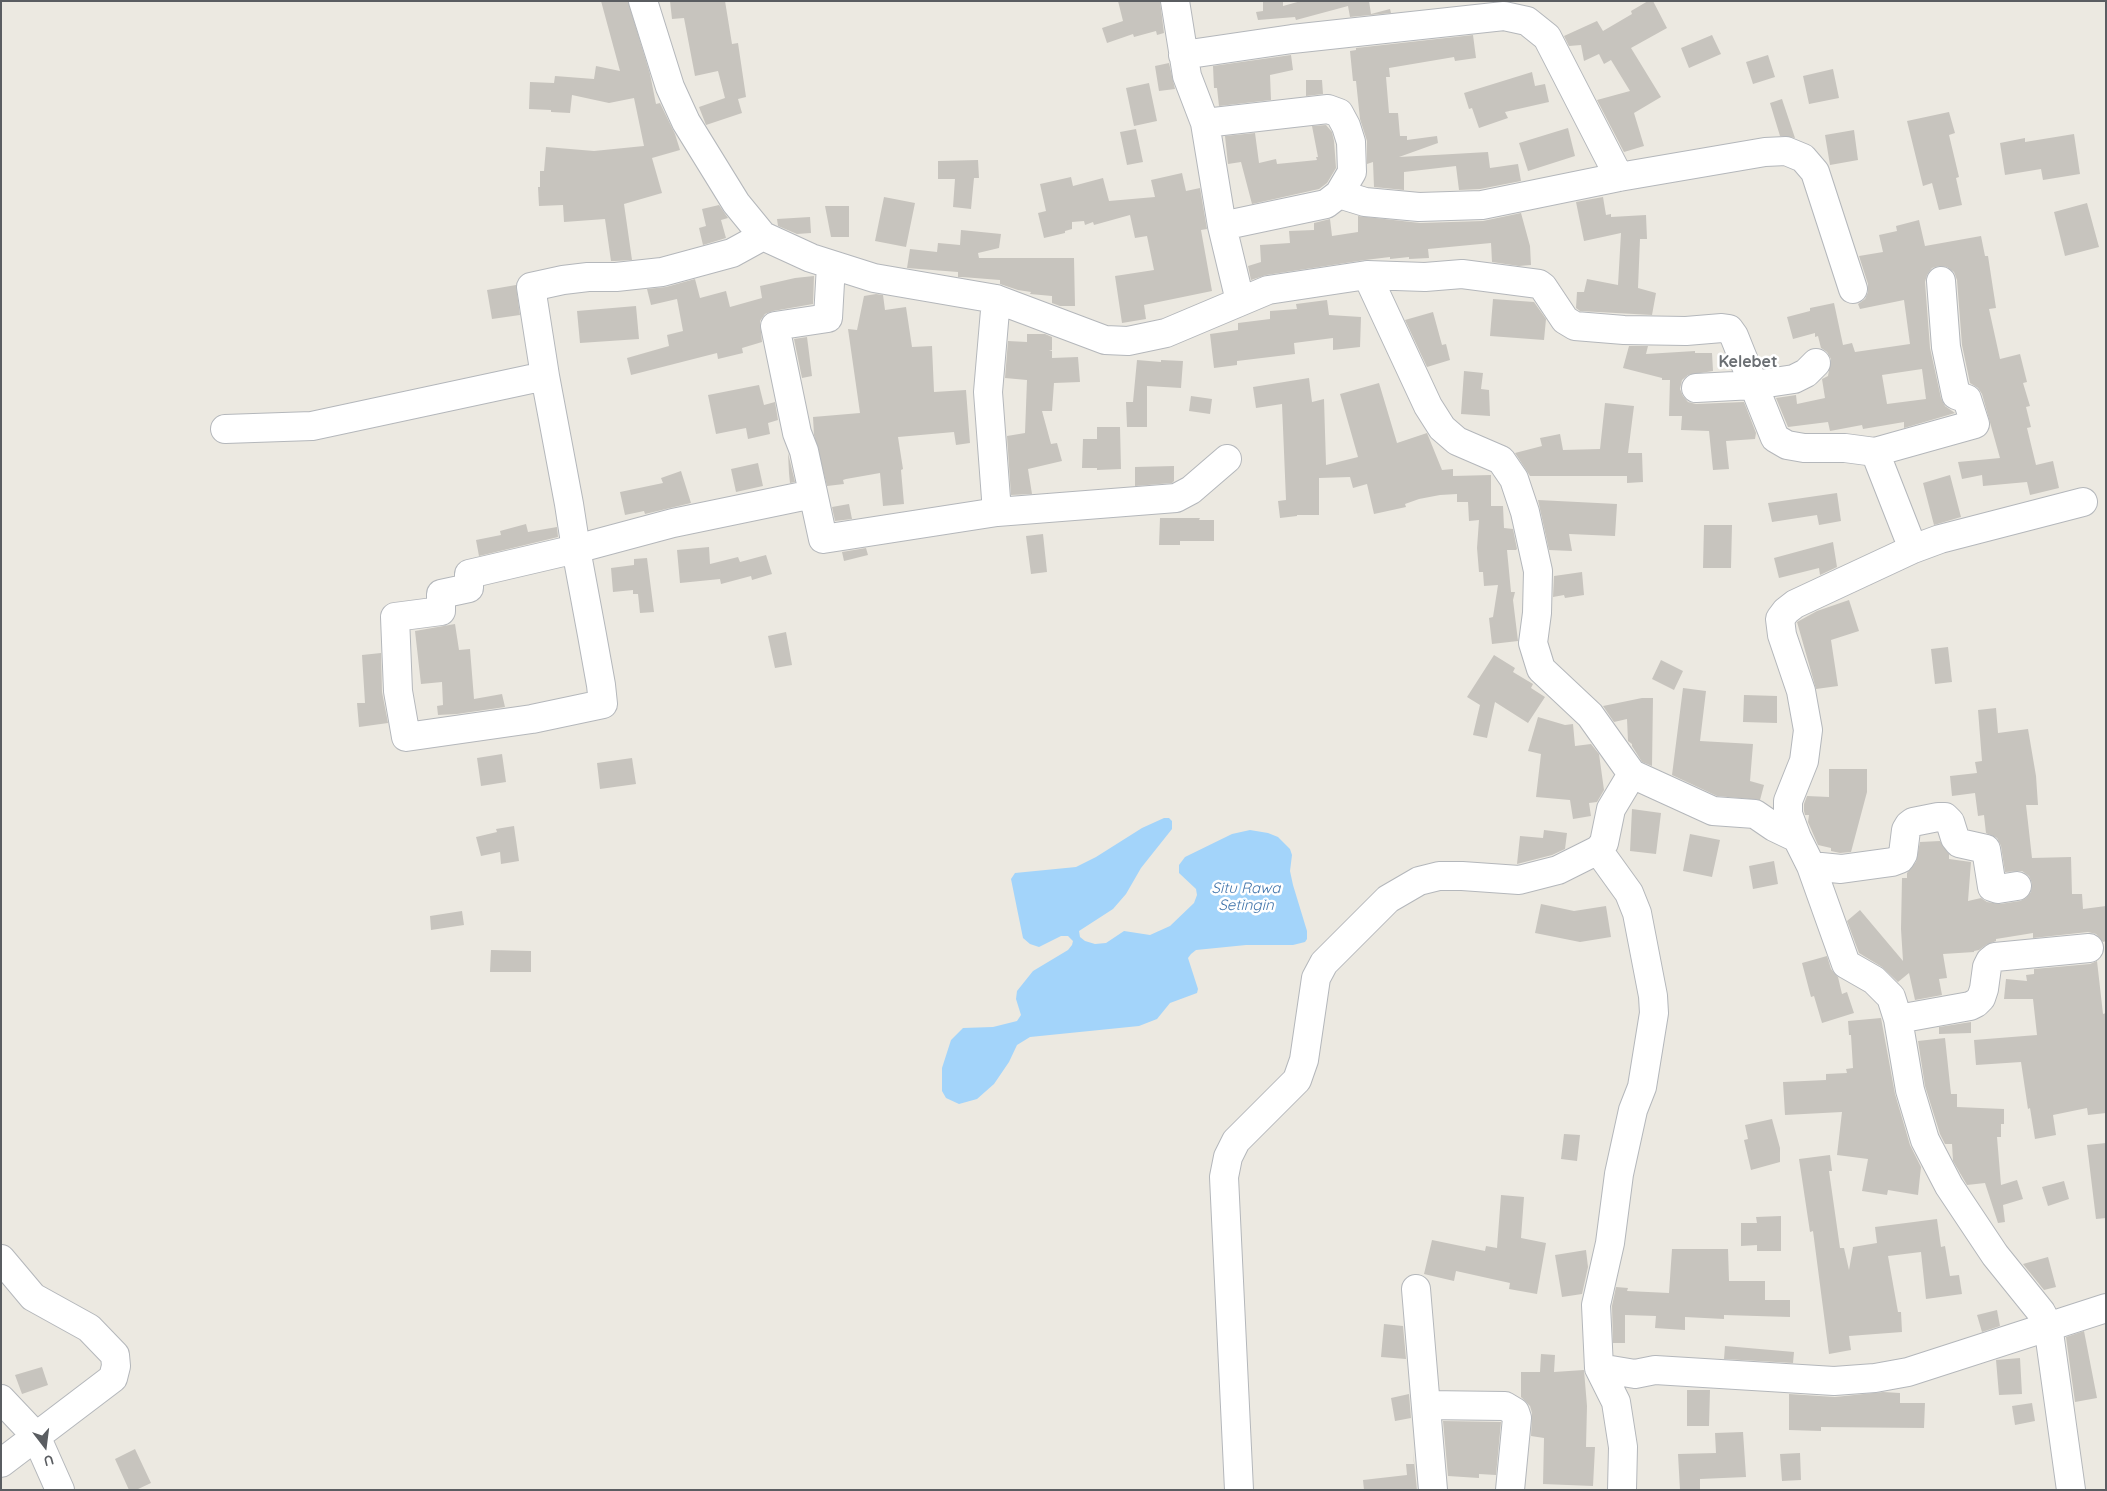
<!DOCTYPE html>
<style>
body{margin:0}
#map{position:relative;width:2107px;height:1491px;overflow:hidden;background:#ece9e1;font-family:Quicksand,sans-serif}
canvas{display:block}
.frame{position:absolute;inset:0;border:2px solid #5a5d61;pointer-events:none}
.north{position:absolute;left:20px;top:1421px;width:50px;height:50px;-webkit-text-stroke:4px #fff;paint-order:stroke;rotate:165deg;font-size:14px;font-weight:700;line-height:20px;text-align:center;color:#5a5d61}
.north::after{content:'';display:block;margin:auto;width:18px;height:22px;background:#5a5d61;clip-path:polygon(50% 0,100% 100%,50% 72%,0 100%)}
</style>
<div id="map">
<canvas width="2107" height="1491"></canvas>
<div class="frame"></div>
<div class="north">U</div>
</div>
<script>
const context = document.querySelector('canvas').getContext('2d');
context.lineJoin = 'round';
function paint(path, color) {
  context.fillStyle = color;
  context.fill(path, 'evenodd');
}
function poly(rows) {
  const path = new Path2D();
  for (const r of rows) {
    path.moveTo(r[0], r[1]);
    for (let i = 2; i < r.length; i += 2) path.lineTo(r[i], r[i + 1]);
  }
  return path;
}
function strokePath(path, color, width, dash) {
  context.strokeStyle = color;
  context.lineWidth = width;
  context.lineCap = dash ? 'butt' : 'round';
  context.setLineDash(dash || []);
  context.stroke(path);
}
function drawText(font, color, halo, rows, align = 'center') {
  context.font = font + ' Quicksand,sans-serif';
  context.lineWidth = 5;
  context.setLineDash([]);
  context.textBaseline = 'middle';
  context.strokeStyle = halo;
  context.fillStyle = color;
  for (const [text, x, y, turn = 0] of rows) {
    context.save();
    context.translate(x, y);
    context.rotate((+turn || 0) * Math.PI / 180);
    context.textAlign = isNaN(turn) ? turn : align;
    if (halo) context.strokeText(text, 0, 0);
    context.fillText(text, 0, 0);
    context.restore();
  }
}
paint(poly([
 [1164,818,1169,818,1172,821,1172,829,1141,868,1126,894,1113,909,1079,931,1080,937,1085,941,1095,944,1106,943,1124,931,1150,935,1170,926,1194,903,1197,895,1196,889,1179,873,1179,865,1185,857,1232,834,1250,830,1268,833,1278,837,1290,849,1292,855,1290,871,1293,885,1307,931,1307,939,1305,942,1293,945,1246,945,1196,950,1191,954,1188,958,1198,989,1197,993,1170,1003,1157,1019,1139,1026,1030,1037,1017,1045,1009,1062,994,1084,977,1099,959,1104,946,1098,942,1091,942,1068,951,1040,963,1028,993,1027,1017,1021,1021,1015,1016,999,1017,991,1033,971,1068,950,1072,945,1073,941,1068,936,1061,936,1039,947,1030,944,1023,938,1011,879,1015,873,1076,867,1096,857,1142,828]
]), '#a3d4fa');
paint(poly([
 [601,1,628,1,650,74,656,104,660,103,675,134,680,150,652,158,662,193,624,204,632,260,615,261,611,261,605,219,564,222,563,205,539,206,538,187,540,187,540,171,544,171,546,147,594,151,644,146,634,98,609,103,572,95,570,113,551,112,551,110,529,109,530,82,554,83,555,76,594,79,596,66,620,71],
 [670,1,725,1,732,44,738,43,746,97,738,99,742,113,706,125,699,107,725,98,718,71,695,76,684,18,672,19],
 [1118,1,1160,1,1164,33,1157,35,1156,31,1134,37,1133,34,1107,43,1102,28,1123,21],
 [1263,1,1283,1,1283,6,1301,1,1369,1,1371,14,1390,9,1391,13,1350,17,1348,6,1296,20,1295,17,1258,20,1256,12,1263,11],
 [1648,1,1653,1,1667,28,1631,48,1661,97,1634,113,1644,146,1624,152,1597,100,1630,91,1611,60,1604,64,1599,54,1584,61,1581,45,1569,46,1564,36,1597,21,1603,31,1632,14,1631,11],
 [1473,35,1476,58,1455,61,1454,57,1389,68,1390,77,1386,77,1389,113,1398,113,1400,136,1407,136,1407,140,1437,136,1438,143,1399,157,1488,152,1490,168,1518,164,1521,181,1480,189,1459,190,1456,166,1404,172,1404,190,1374,187,1373,162,1367,164,1367,141,1360,119,1356,81,1353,81,1350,51,1356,50,1356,48],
 [1712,35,1721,54,1689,68,1681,48],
 [1291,55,1293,70,1270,75,1271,100,1219,106,1217,88,1214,88,1213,66],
 [1768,55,1775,77,1753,84,1746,62],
 [1169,63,1175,89,1159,91,1155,66],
 [1833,69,1839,98,1809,104,1803,76],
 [1532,72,1535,86,1545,84,1549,102,1505,112,1508,118,1479,128,1472,108,1469,109,1464,93],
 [1306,80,1322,80,1323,94,1306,96],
 [1149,83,1157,121,1134,126,1126,88],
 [1782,99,1795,138,1780,136,1770,103],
 [1949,112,1955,133,1949,135,1959,177,1956,178,1962,205,1939,210,1932,183,1923,186,1907,121],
 [1326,125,1332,132,1334,141,1336,168,1327,183,1319,189,1252,204,1241,162,1228,164,1225,136,1255,133,1259,163,1276,159,1277,164,1317,160,1316,157,1318,157,1312,126],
 [1568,128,1575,156,1528,171,1519,143],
 [1136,129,1143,162,1127,165,1120,132],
 [1854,130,1858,160,1830,165,1825,135],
 [2074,134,2080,174,2043,180,2041,169,2005,175,2000,143,2025,138,2025,142],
 [978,160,979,178,974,178,971,209,953,207,955,179,938,179,938,161],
 [1182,173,1186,191,1200,188,1207,229,1201,230,1212,291,1144,305,1146,319,1122,323,1115,276,1154,270,1147,236,1135,238,1130,215,1094,225,1093,222,1085,225,1084,221,1072,222,1072,229,1065,231,1065,233,1044,238,1038,213,1046,211,1040,184,1071,177,1073,186,1103,178,1109,201,1155,197,1151,180],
 [884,197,915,203,906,247,875,241],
 [1603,197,1606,215,1611,214,1611,217,1646,215,1647,239,1640,239,1638,288,1656,293,1652,315,1580,311,1576,308,1577,292,1584,292,1587,279,1618,285,1621,233,1584,241,1576,202],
 [2087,203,2099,247,2065,256,2054,212],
 [719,205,728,218,721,220,726,238,703,245,699,228,706,226,702,209],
 [825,206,849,206,849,237,831,237],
 [1521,213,1530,246,1531,265,1519,266,1492,262,1491,243,1428,249,1429,258,1409,259,1409,257,1390,259,1390,257,1365,260,1266,275,1251,280,1248,266,1261,262,1260,245,1290,243,1289,231,1314,230,1314,223,1330,219,1332,236,1358,232,1358,216,1420,223,1483,221],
 [810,217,811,233,797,234,778,226,777,219],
 [1919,220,1925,246,1981,236,1985,256,1988,256,1996,308,1989,309,2000,359,2020,354,2027,382,2023,383,2030,406,2026,407,2031,427,2027,428,2036,465,2053,461,2059,488,2030,495,2027,482,1983,486,1982,475,1962,479,1958,462,2000,458,1982,394,1978,388,1970,383,1962,345,1957,280,1954,272,1947,267,1939,266,1932,268,1927,275,1925,282,1930,348,1941,398,1945,406,1955,413,1904,428,1904,422,1863,429,1862,425,1830,431,1828,422,1788,427,1776,398,1796,395,1797,404,1825,398,1822,379,1828,376,1831,359,1827,352,1821,348,1818,336,1815,337,1815,333,1793,339,1787,317,1810,311,1810,308,1834,303,1843,345,1852,343,1855,352,1910,344,1904,300,1860,309,1858,304,1865,299,1868,292,1868,284,1859,256,1883,252,1879,235,1897,231,1896,226],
 [1922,369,1926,399,1887,404,1882,375],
 [961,230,1001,234,999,248,978,253,979,258,1074,258,1075,306,1060,306,1052,303,1052,296,1030,294,1031,292,1018,290,1000,284,1000,280,962,277,958,277,958,272,907,268,910,249,937,252,938,243,960,245],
 [814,276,813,304,773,311,765,314,760,321,762,342,742,348,743,353,718,359,717,353,631,375,627,358,669,346,667,335,683,331,677,299,651,305,647,289,666,287,695,279,700,298,726,291,730,307,762,298,760,286,795,278],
 [516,285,520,315,492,319,487,290],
 [876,294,883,295,885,310,906,307,912,347,932,346,934,392,966,390,970,443,956,445,954,432,898,437,903,469,901,470,904,504,883,506,880,473,846,479,843,480,844,484,827,486,814,435,813,417,860,413,848,329,857,330,864,296],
 [1493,299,1534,302,1546,319,1544,340,1490,336],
 [1327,300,1329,315,1361,317,1360,347,1333,350,1333,338,1294,343,1295,354,1237,361,1237,365,1214,368,1210,334,1238,330,1238,323,1270,319,1270,311,1297,309,1296,304],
 [636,306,639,339,580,343,577,311],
 [1433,312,1442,345,1446,344,1450,360,1427,367,1405,320],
 [1027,334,1045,334,1052,337,1052,350,1049,350,1052,351,1052,358,1078,357,1080,382,1054,383,1052,411,1042,411,1051,444,1057,443,1062,461,1028,469,1032,494,1011,495,1007,436,1025,433,1027,380,1005,378,1008,341,1027,342],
 [807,337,812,376,802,378,794,339],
 [1629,346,1648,346,1646,354,1695,351,1695,353,1712,353,1713,371,1688,375,1682,380,1680,389,1683,396,1688,402,1696,404,1744,402,1756,433,1755,439,1726,441,1729,469,1713,470,1709,431,1681,430,1682,416,1669,416,1670,380,1662,380,1662,378,1623,368],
 [1137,360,1161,362,1161,360,1183,361,1181,388,1147,386,1147,427,1127,427,1126,402,1133,402],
 [1464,371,1483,373,1481,389,1489,390,1490,416,1461,414],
 [1309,378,1312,402,1324,399,1326,465,1358,457,1340,394,1379,383,1397,443,1427,433,1442,470,1453,469,1453,476,1491,475,1491,506,1503,506,1504,528,1513,529,1517,549,1516,550,1507,550,1511,592,1515,592,1513,600,1518,641,1492,644,1489,618,1493,617,1498,585,1484,586,1483,572,1479,572,1477,548,1479,520,1469,521,1468,502,1457,502,1457,494,1440,495,1419,499,1405,504,1406,507,1374,514,1367,484,1353,488,1350,477,1319,478,1319,515,1297,515,1297,516,1280,518,1278,501,1286,500,1282,404,1256,408,1253,387],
 [759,385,764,405,775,402,778,420,768,423,770,434,748,439,746,428,716,434,708,395],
 [1191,396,1212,399,1210,414,1189,411],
 [1605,403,1634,406,1628,453,1642,453,1643,482,1627,483,1627,476,1530,476,1515,453,1542,446,1540,438,1560,434,1563,450,1600,449],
 [1097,427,1120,427,1121,469,1097,470,1097,468,1082,468,1083,439,1097,439],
 [788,453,795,482,790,483,789,473],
 [758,463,763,486,736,492,731,469],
 [1174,466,1174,481,1172,483,1135,486,1135,467],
 [681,471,691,503,645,514,644,511,625,515,620,492,663,483,661,478],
 [1950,475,1961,517,1934,525,1923,483],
 [1837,493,1841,521,1819,525,1817,515,1772,522,1768,503],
 [1538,500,1617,504,1615,536,1569,534,1572,551,1549,550],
 [849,504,852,519,835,521,832,507],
 [1160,518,1200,518,1199,520,1214,520,1214,541,1180,541,1180,545,1159,545],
 [526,524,528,532,557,527,558,537,479,556,476,540,501,535,500,531],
 [1704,525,1732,525,1731,568,1703,568],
 [1043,534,1047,572,1031,574,1026,536],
 [1833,542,1837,567,1820,575,1819,568,1779,578,1774,558],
 [709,547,710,564,738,557,740,562,766,555,772,574,752,580,751,576,721,584,720,579,680,583,677,550],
 [866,548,868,555,844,561,842,552],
 [647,558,654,612,640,613,638,594,633,594,633,590,613,592,611,568,634,565,634,559],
 [1582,572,1584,595,1565,598,1564,595,1553,597,1554,576],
 [1849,600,1859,631,1831,640,1838,686,1816,689,1797,622,1817,611],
 [455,624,459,650,470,649,474,699,502,694,505,707,457,714,438,715,437,706,443,705,442,682,421,684,415,631],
 [786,632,792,665,775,668,768,636],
 [1948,647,1952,682,1935,684,1931,649],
 [381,653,382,692,388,723,359,727,357,703,365,703,362,655],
 [1494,655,1515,668,1513,672,1533,684,1531,688,1545,697,1528,723,1495,702,1487,738,1473,735,1480,705,1467,697],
 [1661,660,1683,671,1674,690,1652,679],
 [1683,688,1706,691,1700,741,1753,744,1750,781,1764,785,1760,800,1717,796,1672,775],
 [1744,695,1777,696,1777,723,1743,722],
 [1642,698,1653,698,1652,766,1642,762,1632,746,1632,744,1628,741,1627,719,1614,722,1603,706],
 [1996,708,1998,733,2028,729,2036,776,2038,805,2026,805,2032,858,2071,857,2072,894,2082,894,2083,909,2106,906,2106,941,2103,942,2096,934,2088,932,2033,938,2033,933,1996,939,1996,941,1986,945,1979,950,1974,951,1974,952,1943,954,1947,978,1939,979,1942,995,1915,1000,1909,973,1898,982,1882,967,1859,953,1847,921,1860,910,1903,961,1901,929,1902,878,1907,878,1907,873,1916,862,1920,842,1940,841,1949,854,1949,859,1971,862,1968,901,1981,898,1987,902,2000,904,2020,901,2026,898,2031,892,2032,883,2029,876,2022,871,2005,872,2001,846,1997,838,1986,833,1984,815,1978,816,1975,793,1952,796,1950,776,1977,773,1975,762,1982,761,1978,710],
 [1538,717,1565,725,1573,724,1575,746,1591,744,1599,754,1604,790,1597,802,1589,803,1591,816,1573,819,1570,800,1536,797,1541,754,1528,751],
 [502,754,506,782,481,786,477,758],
 [632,758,636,784,600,789,597,763],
 [1829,769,1867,769,1867,792,1851,852,1840,853,1831,851,1831,848,1818,845,1808,822,1809,815,1805,815,1804,811,1804,804,1807,796,1829,797],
 [1632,809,1661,813,1656,854,1630,851],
 [514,826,519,861,501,864,500,852,481,856,476,837,497,832,496,829],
 [1544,830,1567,833,1565,849,1552,855,1517,864,1520,836,1543,838],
 [1690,834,1720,840,1712,877,1683,871],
 [1774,861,1778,884,1753,889,1749,866],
 [1541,904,1574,911,1606,906,1611,937,1580,942,1535,933],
 [462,911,464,925,431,930,430,916],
 [491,950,531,951,531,972,490,972],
 [1827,956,1831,969,1838,977,1842,994,1847,992,1854,1013,1822,1023,1814,996,1811,997,1802,963],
 [2097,961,2103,1014,2106,1013,2106,1113,2088,1115,2087,1108,2053,1115,2056,1135,2035,1139,2030,1108,2028,1109,2021,1062,1976,1065,1974,1040,2037,1035,2033,999,2004,999,2006,979,2027,981,2026,975,2034,974,2034,969,2090,964],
 [1881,1018,1895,1094,1910,1145,1921,1167,1918,1195,1888,1190,1887,1195,1862,1191,1868,1159,1837,1155,1842,1112,1785,1115,1783,1082,1826,1080,1826,1074,1847,1073,1846,1069,1853,1068,1851,1035,1849,1035,1848,1021],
 [1971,1022,1971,1033,1939,1034,1939,1027],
 [1945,1038,1951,1094,1957,1094,1957,1107,2004,1109,2004,1124,2001,1124,2001,1137,1997,1137,2001,1185,2017,1180,2023,1199,2003,1205,2005,1222,1998,1223,1985,1183,1967,1185,1953,1161,1952,1144,1945,1144,1940,1134,1925,1086,1918,1041],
 [1772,1119,1780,1148,1780,1162,1751,1170,1744,1140,1748,1139,1745,1125],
 [1564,1134,1580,1135,1577,1161,1561,1159],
 [2106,1143,2106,1218,2096,1219,2087,1145],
 [1830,1155,1832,1171,1829,1171,1840,1248,1844,1248,1849,1270,1853,1247,1877,1243,1875,1227,1937,1219,1941,1247,1945,1246,1950,1276,1959,1275,1962,1294,1926,1299,1921,1252,1888,1256,1898,1312,1901,1312,1902,1332,1849,1336,1851,1350,1829,1354,1813,1231,1810,1232,1799,1159],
 [2064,1181,2069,1199,2048,1206,2042,1187],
 [1501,1195,1524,1197,1521,1238,1546,1243,1537,1294,1509,1289,1510,1283,1456,1271,1454,1281,1424,1274,1432,1240,1485,1251,1486,1246,1497,1248],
 [1781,1216,1781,1251,1757,1251,1757,1245,1741,1246,1741,1223,1757,1223,1756,1217],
 [1672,1249,1728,1249,1729,1281,1765,1281,1765,1300,1790,1300,1790,1317,1724,1315,1724,1319,1685,1317,1685,1330,1655,1328,1656,1316,1625,1315,1625,1343,1613,1343,1612,1306,1616,1287,1628,1288,1627,1291,1669,1293],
 [1586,1250,1588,1267,1582,1294,1562,1297,1555,1255],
 [2048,1257,2056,1287,2044,1290,2023,1264],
 [1997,1310,2000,1326,1982,1332,1977,1315],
 [1384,1324,1403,1326,1406,1359,1381,1357],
 [2084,1331,2097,1398,2075,1402,2066,1337],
 [1725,1346,1794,1352,1793,1363,1724,1359],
 [1541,1354,1555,1355,1554,1372,1584,1370,1587,1406,1586,1447,1595,1447,1593,1486,1543,1484,1544,1438,1531,1436,1532,1413,1530,1406,1521,1397,1521,1372,1540,1372],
 [2020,1358,2022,1394,1999,1395,1996,1360],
 [42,1367,48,1385,22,1394,15,1375],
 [1687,1390,1710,1390,1709,1426,1687,1426],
 [1883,1392,1900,1393,1900,1403,1925,1403,1924,1428,1821,1427,1821,1431,1789,1430,1789,1394,1835,1397],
 [1409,1394,1411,1418,1395,1421,1391,1398],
 [2032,1403,2035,1421,2015,1425,2012,1406],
 [1443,1421,1501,1422,1496,1475,1479,1474,1479,1478,1448,1476],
 [1743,1432,1746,1477,1700,1479,1700,1490,1680,1490,1678,1454,1716,1453,1715,1433],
 [135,1449,151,1483,136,1490,129,1490,115,1459],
 [1413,1451,1417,1490,1364,1490,1363,1480,1407,1475,1406,1464,1414,1464],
 [1800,1453,1801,1480,1782,1481,1780,1454]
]), '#c7c4be');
const minor = poly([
 [643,1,670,87,686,122,736,203,763,236,811,258,874,278,996,299,1105,340,1128,341,1166,333,1268,290,1367,275,1428,406,1442,428,1457,441,1501,460,1514,479,1525,512,1538,571,1537,613,1533,643,1541,669,1590,715,1632,774,1713,811,1755,814,1774,827,1797,838,1811,866,1846,964,1874,980,1891,997,1898,1019,1910,1090,1925,1140,1949,1186,1995,1255,2041,1312,2048,1325,2071,1490],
 [1175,1,1187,76,1205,123,1222,226,1240,301],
 [1183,55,1292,39,1504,16,1527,21,1547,37,1619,177],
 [1205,123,1328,109,1339,113,1346,126,1351,142,1352,172,1339,194,1326,204,1222,226],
 [1339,194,1365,202,1419,207,1482,205,1619,177,1765,152,1786,151,1803,158,1815,172,1853,289],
 [831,265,828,318,775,326,797,433,804,451,823,539,997,512,1176,498,1191,490,1227,459],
 [1367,275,1425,277,1462,274,1539,284,1543,287,1565,320,1575,326,1624,330,1686,331,1722,328,1729,329,1734,336,1775,438,1787,445,1804,448,1845,448,1875,452,1913,549,1940,539,2083,502],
 [996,299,988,392,997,512],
 [545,376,569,504,576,549,592,635,601,685,603,704,532,719,406,737,398,691,395,617,441,611,441,594,469,588,469,574,576,549,673,523,813,494],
 [1696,388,1754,385,1794,379,1806,373,1816,363],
 [225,429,312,426,545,376,531,287,563,280,588,277,616,277,662,272,732,253,763,236],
 [1875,452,1975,424,1967,399,1956,395,1946,347,1941,281],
 [1797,838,1788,814,1788,801,1804,761,1808,730,1801,691,1782,635,1780,619,1786,611,1795,604,1913,549],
 [1598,850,1629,893,1637,913,1653,996,1654,1013,1642,1087,1633,1110,1619,1174,1610,1243,1596,1305,1599,1368],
 [1811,866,1841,869,1892,862,1900,859,1903,854,1906,830,1909,825,1913,822,1938,817,1945,817,1950,822,1955,838,1959,843,1986,849,1992,887,1998,889,2017,886],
 [1898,1019,1970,1006,1976,1003,1981,998,1984,989,1987,967,1990,961,1995,957,2089,948],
 [1,1259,33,1297,89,1328,115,1355,116,1366,113,1378,1,1463],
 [1416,1289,1433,1490],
 [1,1399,36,1436,60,1490],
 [1426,1405,1505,1406,1515,1412,1517,1418,1510,1490],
 [1239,1490,1224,1177,1228,1157,1236,1141,1297,1080,1304,1060,1316,978,1324,963,1388,899,1419,881,1439,876,1462,876,1519,880,1558,870,1598,850,1604,843,1611,809,1632,774],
 [1622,1490,1623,1447,1616,1402,1599,1368,1635,1374,1655,1370,1834,1381,1875,1378,1908,1372,2106,1308]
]);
strokePath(minor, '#b4b7bb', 30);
strokePath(minor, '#fff', 28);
drawText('italic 15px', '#4275ab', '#fff', [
 ["Situ Rawa",1246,888],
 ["Setingin",1246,905]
]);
drawText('bold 16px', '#6b6f73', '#fff', [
 ["Kelebet",1748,362]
]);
</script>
